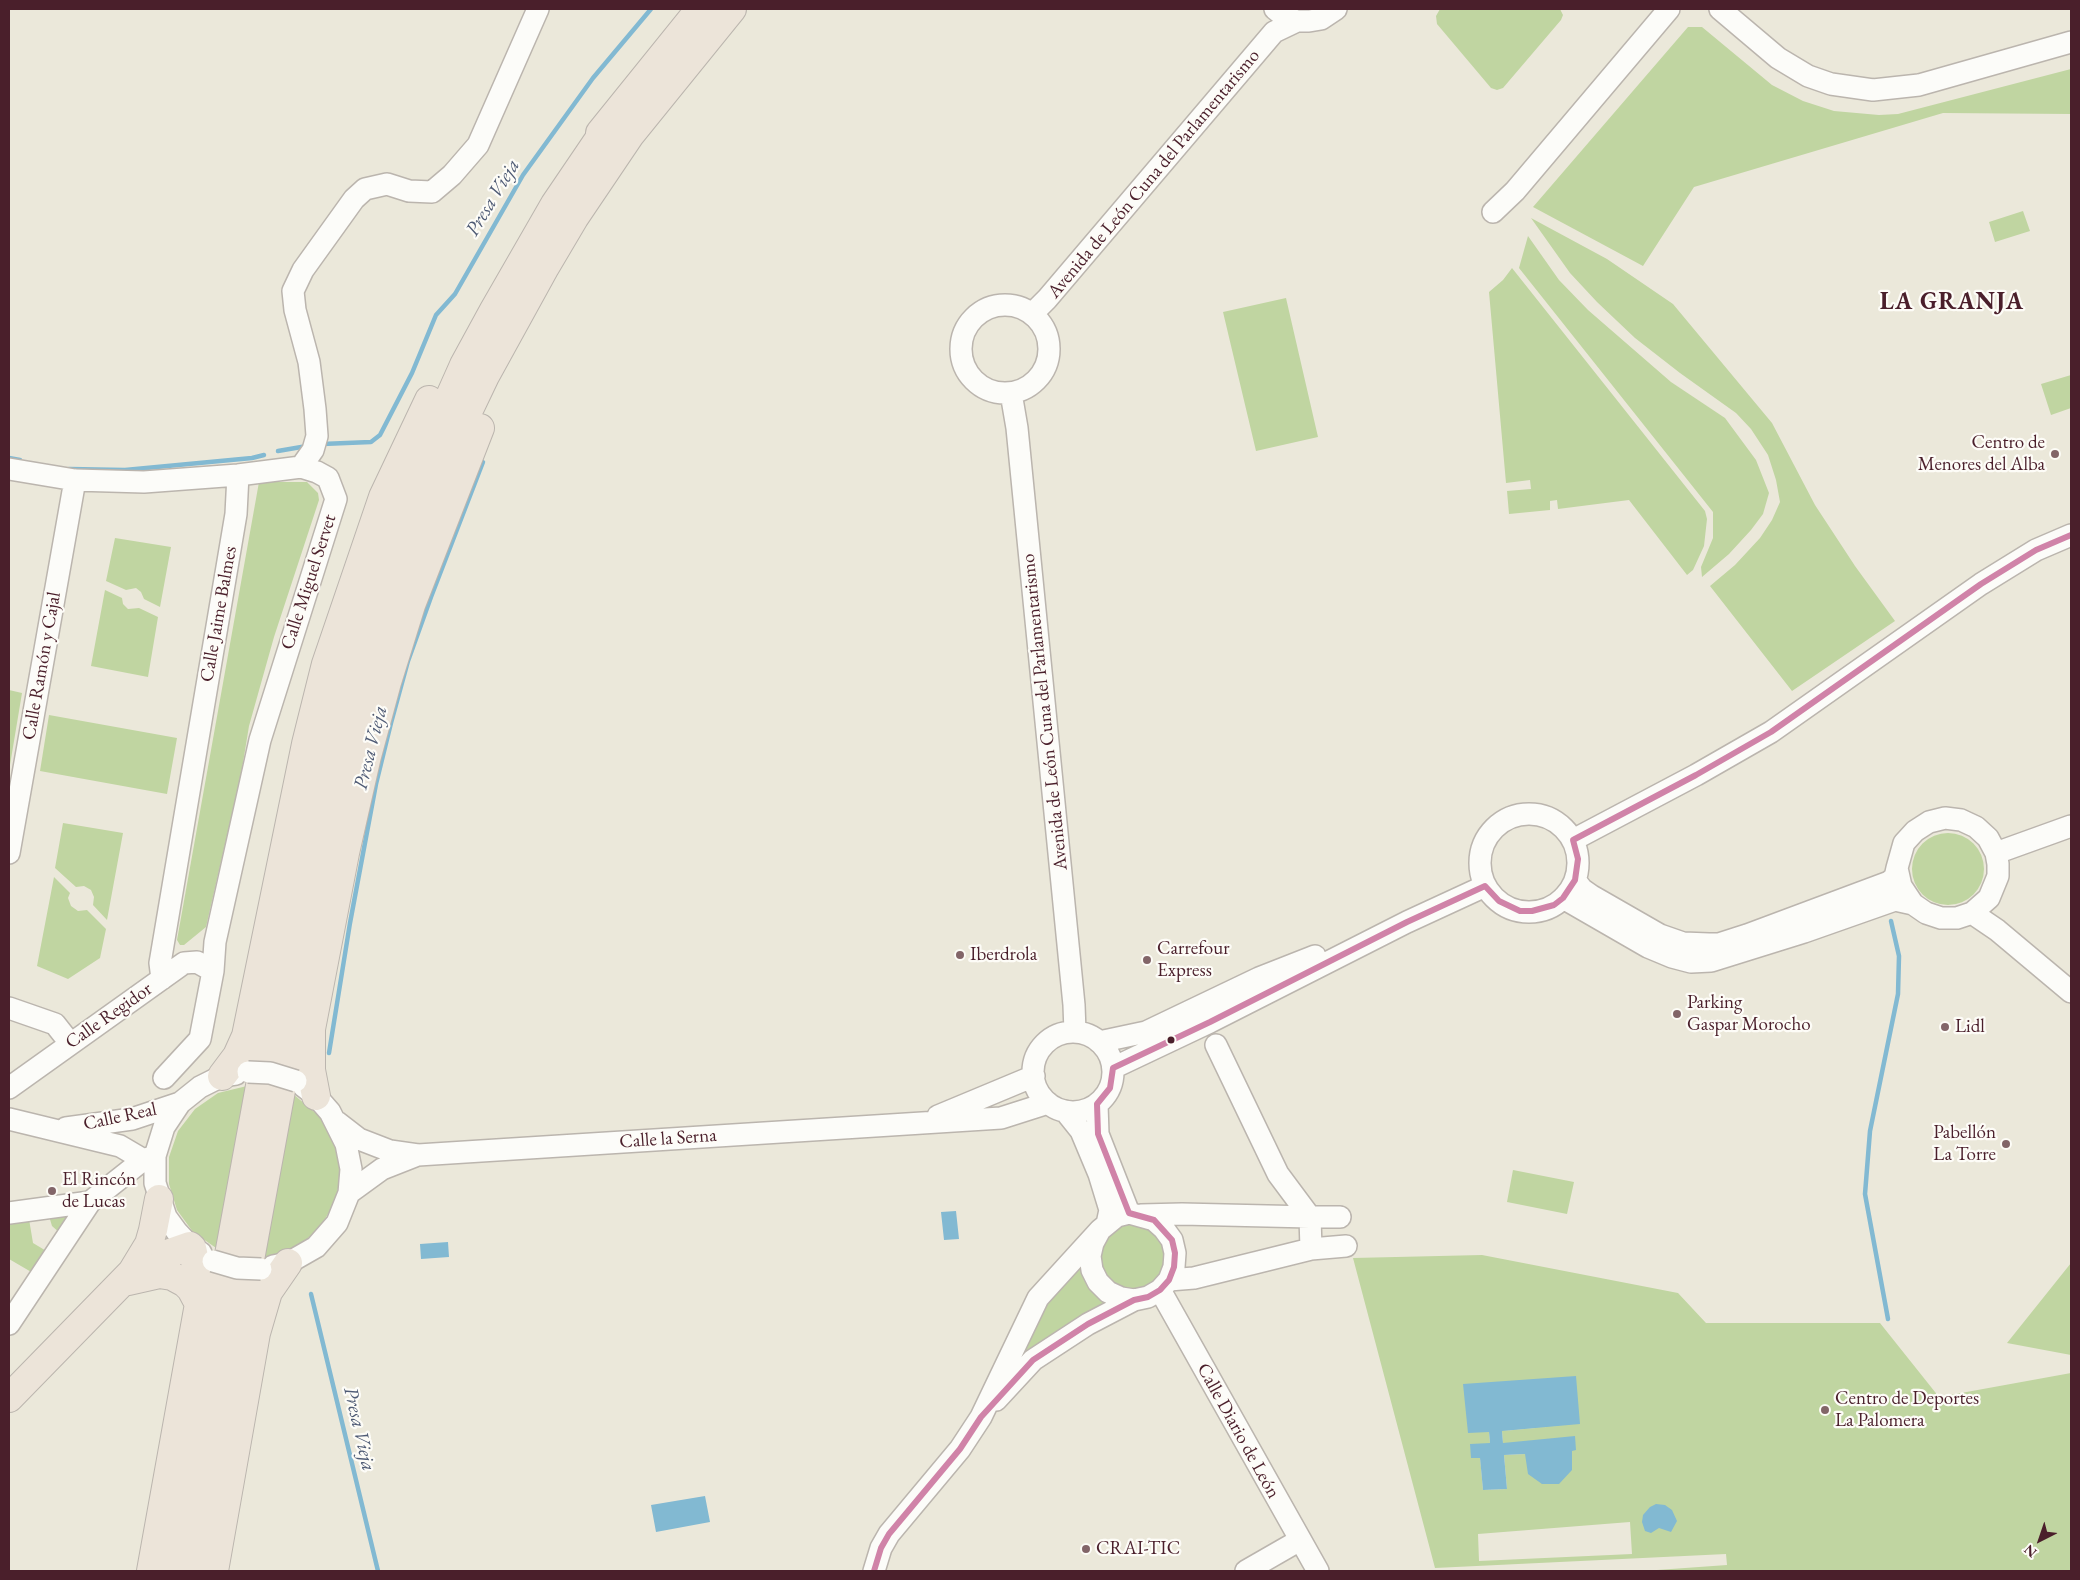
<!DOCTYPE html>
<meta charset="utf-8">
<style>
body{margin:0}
#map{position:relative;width:2080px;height:1580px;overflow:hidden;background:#ebe8da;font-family:"EB Garamond",serif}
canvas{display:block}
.frame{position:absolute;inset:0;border:10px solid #4a1f2b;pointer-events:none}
.north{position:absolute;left:2015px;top:1515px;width:50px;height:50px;-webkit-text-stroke:4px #fdfcf7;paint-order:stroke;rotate:221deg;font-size:14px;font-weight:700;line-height:20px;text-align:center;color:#4a1f2b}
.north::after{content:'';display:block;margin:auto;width:18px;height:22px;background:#4a1f2b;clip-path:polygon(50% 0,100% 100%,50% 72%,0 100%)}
</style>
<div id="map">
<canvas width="2080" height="1580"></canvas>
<div class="frame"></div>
<div class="north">N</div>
</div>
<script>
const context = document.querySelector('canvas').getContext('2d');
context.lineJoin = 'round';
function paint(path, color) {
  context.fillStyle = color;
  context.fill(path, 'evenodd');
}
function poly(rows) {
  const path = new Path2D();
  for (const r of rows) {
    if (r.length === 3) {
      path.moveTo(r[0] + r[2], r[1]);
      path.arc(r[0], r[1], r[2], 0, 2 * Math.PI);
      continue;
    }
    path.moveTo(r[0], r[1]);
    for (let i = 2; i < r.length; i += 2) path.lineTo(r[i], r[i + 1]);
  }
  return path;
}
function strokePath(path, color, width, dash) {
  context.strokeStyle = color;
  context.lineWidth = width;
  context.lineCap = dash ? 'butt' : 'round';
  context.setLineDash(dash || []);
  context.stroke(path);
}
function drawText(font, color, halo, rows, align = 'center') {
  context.font = font + ' "EB Garamond",serif';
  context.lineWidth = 4.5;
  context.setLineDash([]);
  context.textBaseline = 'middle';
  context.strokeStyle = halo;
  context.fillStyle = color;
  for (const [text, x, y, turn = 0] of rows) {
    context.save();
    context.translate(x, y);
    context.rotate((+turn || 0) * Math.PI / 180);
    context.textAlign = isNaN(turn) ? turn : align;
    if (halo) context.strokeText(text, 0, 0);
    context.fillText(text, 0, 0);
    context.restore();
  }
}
paint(poly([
 [1440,9,1560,9,1563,15,1561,20,1503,88,1497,90,1491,88,1437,24,1436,16],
 [1688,27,1702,27,1772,85,1803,101,1834,111,1879,115,1898,114,2071,69,2071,114,1943,113,1694,187,1643,266,1533,207],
 [2023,211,2030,231,1995,242,1989,222],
 [1531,218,1607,259,1673,304,1772,423,1815,505,1855,566,1895,621,1792,691,1710,586,1735,565,1760,538,1772,520,1780,502,1776,480,1768,455,1751,429,1736,413,1680,373,1635,338,1597,302,1570,273],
 [1528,236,1559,280,1588,310,1671,382,1725,418,1756,460,1769,493,1763,514,1751,530,1729,554,1702,577,1701,567,1713,538,1713,512,1519,268],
 [1512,268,1705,511,1707,519,1704,546,1693,570,1687,575,1629,500,1558,509,1557,500,1550,501,1550,510,1509,514,1507,491,1531,489,1530,480,1506,483,1489,292,1503,280],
 [1286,298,1318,437,1256,451,1223,312],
 [2071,375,2071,408,2051,415,2041,384],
 [259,482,307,482,318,493,319,500,274,637,249,726,241,775,206,927,184,945,180,945,177,940],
 [115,538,171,547,160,607,144,599,141,592,136,588,126,590,106,581],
 [105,590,122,598,123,604,128,609,139,608,158,617,148,677,91,666],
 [9,690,22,693,9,771],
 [49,715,177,738,167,794,40,771],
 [63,823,123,833,107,920,93,905,94,897,91,890,84,886,76,887,55,868],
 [1948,869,36],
 [54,877,70,893,68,898,71,906,78,911,87,910,106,929,100,958,68,979,37,966],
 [247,1086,219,1250,193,1232,177,1210,169,1184,169,1157,178,1131,195,1109,218,1093],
 [293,1094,324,1120,337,1146,341,1176,334,1204,319,1229,296,1248,270,1257,260,1258],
 [1513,1170,1574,1182,1567,1214,1507,1202],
 [73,1214,61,1234,52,1226,49,1216],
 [29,1219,33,1243,48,1252,33,1273,9,1259,9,1223],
 [1133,1256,34],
 [1482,1255,1678,1293,1706,1323,1880,1323,1939,1397,2071,1373,2071,1571,1643,1571,1727,1565,1726,1554,1435,1568,1353,1258],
 [1580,1424,1502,1431,1503,1443,1572,1451,1572,1469,1525,1454,1504,1455,1507,1489,1483,1490,1480,1457,1490,1443,1489,1432],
 [1630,1522,1632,1554,1479,1561,1478,1534],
 [1080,1263,1085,1281,1094,1293,1108,1305,1041,1341,1014,1365,1037,1312],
 [2071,1263,2071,1355,2007,1343]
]), '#c0d5a1');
paint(poly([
 [956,1211,959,1239,944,1240,941,1212],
 [448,1242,449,1257,421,1259,420,1244],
 [1576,1376,1580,1424,1502,1431,1503,1443,1575,1436,1576,1450,1572,1451,1572,1470,1559,1484,1542,1484,1528,1474,1525,1454,1504,1455,1507,1489,1483,1490,1480,1458,1471,1458,1470,1444,1490,1443,1489,1432,1468,1433,1463,1384],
 [705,1496,710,1522,656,1532,651,1505],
 [1656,1504,1665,1505,1672,1510,1677,1521,1671,1532,1659,1528,1651,1533,1645,1531,1642,1522,1643,1515,1650,1507]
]), '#82b9d2');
strokePath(poly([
 [322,444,371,442,380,435,412,373,436,315,455,294,523,175,593,78,651,9],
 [278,451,307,446],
 [9,458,20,460],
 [69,469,125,470,252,458,264,455],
 [329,1053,350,923,376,784,391,723,408,661,431,597,483,462],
 [311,1294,378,1571],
 [1888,1319,1865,1194,1870,1131,1898,994,1899,956,1891,921]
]), '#82b9d2', 4.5);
const minor = poly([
 [1275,9,1285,17,1297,21,1309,21,1321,19,1336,9],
 [1720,9,1778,58,1808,76,1831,84,1873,90,1919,85,2071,42],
 [1493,212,1515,191,1669,9],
 [1005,349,44],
 [1032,314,1047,299,1274,32,1297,21],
 [1011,393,1017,428,1074,1005,1075,1032],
 [301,467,313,450,317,436,315,409,309,362,295,310,293,291,303,270,354,199,365,189,387,184,409,191,432,192,452,175,478,145,538,9],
 [9,469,75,480,144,482,238,475,301,467,317,472,328,478,336,499,260,740,215,942,213,971,200,1039,164,1078],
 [1529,863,49],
 [1573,840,1696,775,1771,732,1981,584,2036,550,2071,535],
 [9,853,75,480],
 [1996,853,2071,826],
 [1575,880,1582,889,1592,896,1660,935,1683,943,1709,944,1719,944,1747,935,1889,882,1895,877,1897,868],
 [1563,898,1648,947,1672,957,1691,962,1711,961,1804,932,1895,900,1913,904,1926,913,1941,918,1957,918,1972,913,1989,898,1998,876,1998,864,1996,853,1988,838,1976,827,1961,820,1945,818,1929,822,1915,831,1904,843,1897,868,1901,886,1913,904],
 [1972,913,1997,930,2071,992],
 [162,979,160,963,236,514,238,475],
 [9,1008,55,1024,70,1043],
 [1073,1072,40],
 [1099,1042,1146,1032,1259,978,1315,956],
 [1216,1045,1278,1174,1310,1217,1340,1217],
 [1113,1068,1210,1022,1407,922,1485,886],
 [9,1088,184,963,197,962,213,971],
 [1097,1104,1098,1134,1129,1213],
 [1065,1111,1081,1131,1099,1174,1110,1210,1107,1224],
 [938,1116,1034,1076],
 [9,1119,120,1146,154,1166],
 [337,1122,359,1139,390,1151,418,1155,1001,1118,1048,1103],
 [66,1128,132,1119,180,1103],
 [349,1193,382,1169,415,1156],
 [9,1213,90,1202,143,1160,155,1156],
 [1129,1213,1154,1220,1164,1229,1172,1240,1175,1253,1174,1267,1169,1280,1160,1290,1148,1297,1134,1300,1121,1298,1108,1292,1098,1282,1092,1270,1090,1256,1093,1243,1100,1230,1117,1216,1129,1213],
 [1141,1215,1182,1214,1310,1217,1311,1249,1194,1278,1169,1280],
 [1311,1249,1346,1246],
 [201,1253,192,1248,177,1232,166,1217,155,1183,155,1156,164,1127,180,1103,200,1087,222,1076,236,1074],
 [273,1266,288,1263,316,1247,337,1223,349,1193,351,1169,346,1144,330,1112,316,1096,303,1086],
 [1160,1290,1318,1571],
 [9,1324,90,1202],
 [996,1400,1033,1360,1088,1324,1134,1300],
 [874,1571,881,1548,889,1534,960,1449,981,1417,1038,1298,1100,1230],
 [1246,1571,1300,1540]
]);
const highway = poly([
 [600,133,700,9],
 [222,1076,237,1056,246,1036,306,744,326,664,383,497,429,400],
 [316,1096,311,1070,311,1029,345,853,367,756,387,682,411,605,480,428],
 [132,1272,149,1244,153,1230,159,1199],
 [128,1281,159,1274,172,1276,185,1283,191,1289,199,1304],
 [9,1398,132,1272,147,1261,190,1246],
 [151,1571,199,1304,198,1275,192,1248],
 [171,1571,304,846,325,747,346,670,402,504,464,365,494,310,555,204,612,120],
 [193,1571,325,850,347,752,367,676,391,598,423,512,453,443,485,376,545,267,574,218,630,135,732,9],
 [214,1571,256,1333,268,1292,288,1263]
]);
strokePath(minor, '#bbb5ae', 24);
strokePath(highway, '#bbb5ae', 30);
strokePath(minor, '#fcfcf9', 21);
strokePath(highway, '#ece4d9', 28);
const minorBridge = poly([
 [248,1072,270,1073,296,1081],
 [213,1261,237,1268,261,1269]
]);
strokePath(minorBridge, '#bbb5ae', 24, []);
strokePath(minorBridge, '#fcfcf9', 21);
strokePath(poly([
 [874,1571,881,1548,889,1534,960,1449,981,1417,1033,1360,1088,1324,1134,1300,1148,1297,1160,1290,1169,1280,1174,1267,1175,1253,1172,1240,1154,1220,1129,1213,1098,1134,1097,1104,1110,1088,1113,1068,1210,1022,1407,922,1485,886,1499,901,1520,911,1532,911,1554,905,1563,898,1575,880,1578,859,1573,840,1696,775,1771,732,1981,584,2036,550,2071,535]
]), '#d083a8', 6);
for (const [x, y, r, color] of [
 [2055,454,5,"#826568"],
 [960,955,5,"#826568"],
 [1147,960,5,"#826568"],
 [1677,1014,5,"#826568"],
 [1945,1027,5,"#826568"],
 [1171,1040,4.5,"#4a1f2b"],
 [2006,1144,5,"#826568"],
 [52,1191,5,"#826568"],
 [1825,1410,5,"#826568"],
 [1086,1549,5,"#826568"]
]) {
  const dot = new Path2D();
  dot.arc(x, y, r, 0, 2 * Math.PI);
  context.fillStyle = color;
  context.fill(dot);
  strokePath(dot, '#fdfcf7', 2);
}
drawText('19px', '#4a1f2b', '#fdfcf7', [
 ["Avenida de León Cuna del Parlamentarismo",1154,174,-50],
 ["Calle Miguel Servet",309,582,-72],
 ["Calle Jaime Balmes",219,614,-80],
 ["Calle Ramón y Cajal",42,666,-80],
 ["Avenida de León Cuna del Parlamentarismo",1045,712,-96],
 ["Calle Regidor",109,1016,-35],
 ["Calle Real",120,1117,-12],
 ["Calle la Serna",668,1139,-4],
 ["Calle Diario de León",1238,1431,61]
]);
drawText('19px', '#4a1f2b', '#fdfcf7', [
 ["Centro de",2045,443,"right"],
 ["Menores del Alba",2045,465,"right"],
 ["Carrefour",1157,949],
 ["Express",1157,971],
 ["Iberdrola",970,955],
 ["Parking",1687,1003],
 ["Gaspar Morocho",1687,1025],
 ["Lidl",1955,1027],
 ["Pabellón",1996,1133,"right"],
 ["La Torre",1996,1155,"right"],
 ["El Rincón",62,1180],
 ["de Lucas",62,1202],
 ["Centro de Deportes",1835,1399],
 ["La Palomera",1835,1421],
 ["CRAI-TIC",1096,1549]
], 'left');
drawText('italic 20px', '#4f5b75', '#fdfcf7', [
 ["Presa Vieja",493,198,-59],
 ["Presa Vieja",371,748,-76],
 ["Presa Vieja",359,1429,77]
]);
context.letterSpacing = '1px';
drawText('bold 24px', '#4a1f2b', '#fdfcf7', [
 ["LA GRANJA",1952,302]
]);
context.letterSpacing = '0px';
</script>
